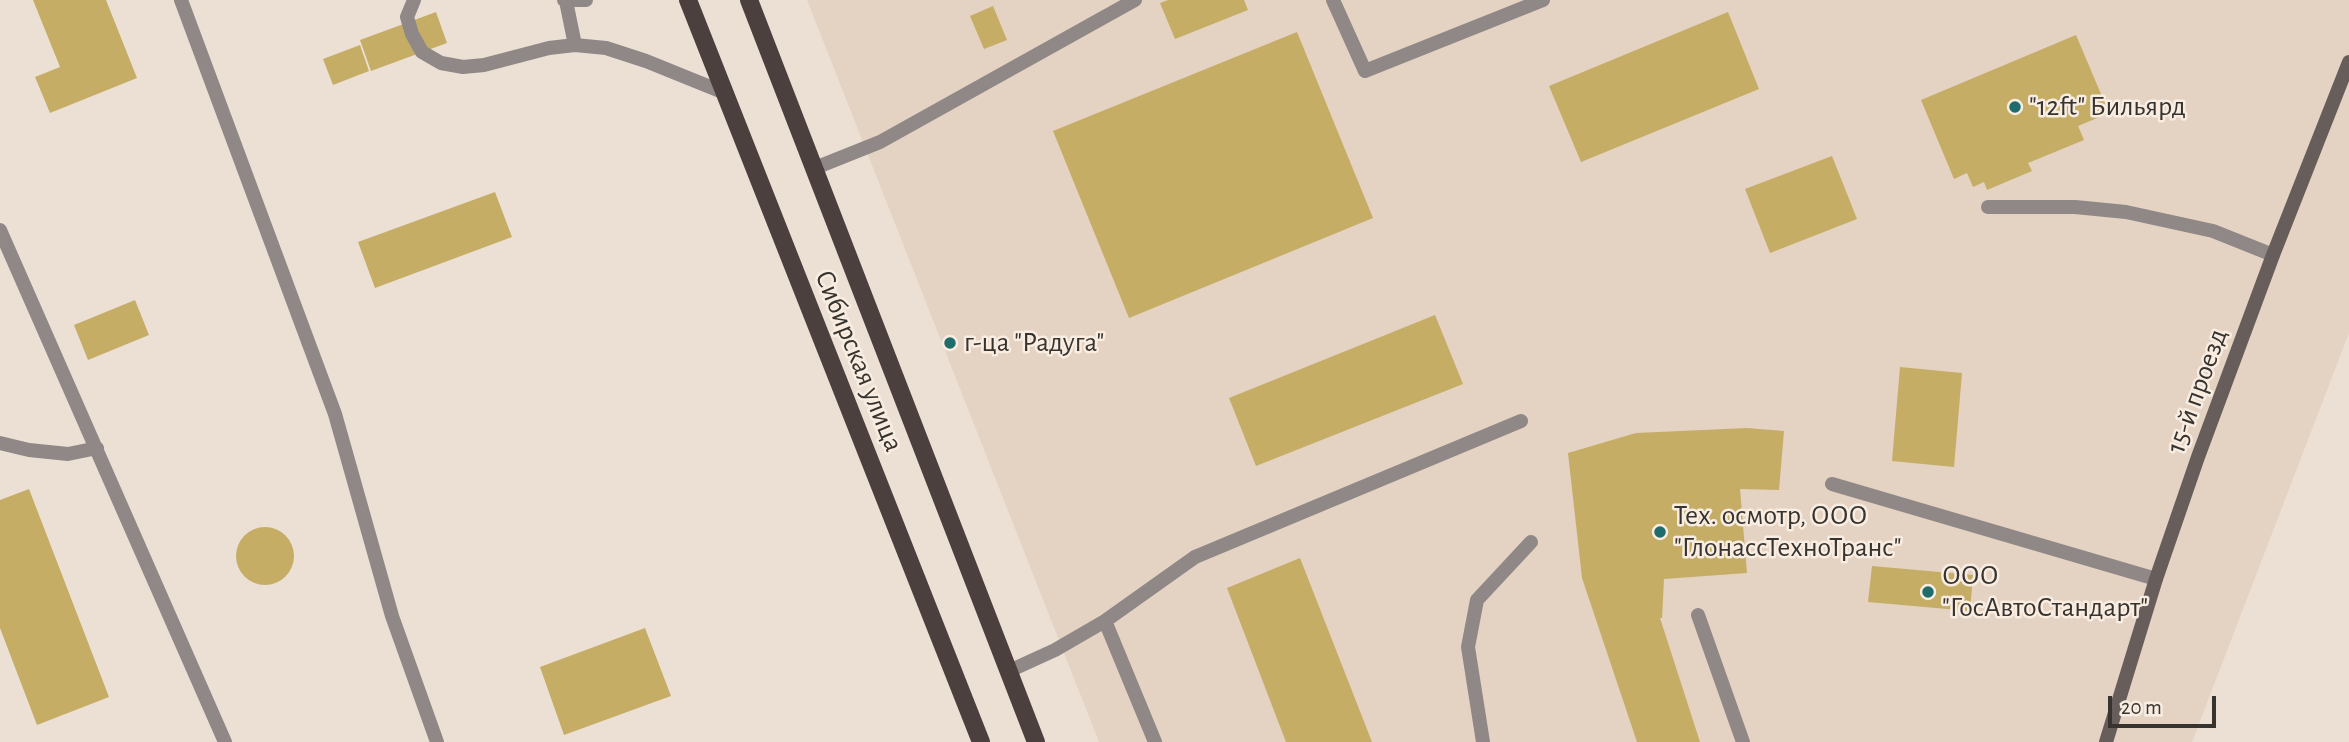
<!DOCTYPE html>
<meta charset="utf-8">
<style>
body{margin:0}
#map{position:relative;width:2349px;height:742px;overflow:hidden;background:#ece0d5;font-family:"Alegreya Sans",sans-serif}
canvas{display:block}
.scale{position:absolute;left:2108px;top:696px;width:108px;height:32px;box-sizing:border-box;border:4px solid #37332e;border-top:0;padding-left:9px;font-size:21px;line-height:24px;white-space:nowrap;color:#37332e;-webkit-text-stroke:5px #f9ede2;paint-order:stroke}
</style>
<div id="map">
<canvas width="2349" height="742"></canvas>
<div class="scale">20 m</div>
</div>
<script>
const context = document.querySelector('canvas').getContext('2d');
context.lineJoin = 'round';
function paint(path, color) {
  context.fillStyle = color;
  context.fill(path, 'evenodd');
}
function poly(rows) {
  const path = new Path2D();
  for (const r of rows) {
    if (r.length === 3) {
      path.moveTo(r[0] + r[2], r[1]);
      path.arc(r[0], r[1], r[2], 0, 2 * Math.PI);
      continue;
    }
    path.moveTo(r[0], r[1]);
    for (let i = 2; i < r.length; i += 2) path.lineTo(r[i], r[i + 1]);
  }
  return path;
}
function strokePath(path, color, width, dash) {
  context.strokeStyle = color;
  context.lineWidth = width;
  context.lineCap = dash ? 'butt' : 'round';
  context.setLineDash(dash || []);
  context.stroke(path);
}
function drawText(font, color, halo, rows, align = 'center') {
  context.font = font + ' "Alegreya Sans",sans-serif';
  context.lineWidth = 5;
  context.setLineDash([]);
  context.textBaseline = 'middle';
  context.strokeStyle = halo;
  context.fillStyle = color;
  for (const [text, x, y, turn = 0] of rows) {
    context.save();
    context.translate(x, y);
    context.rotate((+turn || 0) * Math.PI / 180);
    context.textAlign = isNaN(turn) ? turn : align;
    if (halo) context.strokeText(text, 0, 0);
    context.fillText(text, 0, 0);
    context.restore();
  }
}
paint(poly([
 [807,0,2349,0,2349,333,2192,742,1099,742]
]), '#e4d2c2');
paint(poly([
 [33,0,106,0,137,78,50,113,35,77,60,67],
 [1168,0,1244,0,1248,10,1175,39,1160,3],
 [993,6,1007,40,984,49,970,16],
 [436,12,447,43,371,71,360,40],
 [1728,12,1759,89,1581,162,1549,86],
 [1297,32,1373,218,1129,318,1053,131],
 [2076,35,2109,113,2078,126,2084,140,2028,163,2032,171,1987,190,1984,182,1973,187,1967,173,1954,179,1921,100],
 [360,45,369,71,333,85,323,59],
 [1832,156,1857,219,1770,253,1745,189],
 [495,192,512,237,375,288,358,242],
 [135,300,149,335,88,360,74,325],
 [1435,315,1463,384,1256,466,1229,398],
 [1900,367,1962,373,1954,467,1892,461],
 [1747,428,1784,431,1779,490,1740,489,1747,573,1664,579,1662,618,1660,618,1700,742,1637,742,1582,578,1568,453,1636,433],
 [29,489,109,697,37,725,0,628,0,500],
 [265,556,29],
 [1300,558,1372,742,1286,742,1227,588],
 [1872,566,1973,575,1970,611,1868,602],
 [645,628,671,696,564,735,540,667]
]), '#c5ad66');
strokePath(poly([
 [181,0,335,414,392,616,437,742],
 [414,0,407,17,412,34,422,52,441,63,463,67,484,65,549,48,575,45,606,48,646,61,725,93],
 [564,0,586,0],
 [1333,0,1365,71,1543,0],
 [566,1,575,45],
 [815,168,880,142,1135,0],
 [1988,207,2075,207,2126,212,2213,231,2273,255],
 [0,230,225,742],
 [0,443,29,450,68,454,97,448],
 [1832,484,2156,579],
 [1698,615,1743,742],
 [1105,621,1155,742],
 [1009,671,1055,650,1105,621,1195,557,1521,421],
 [1483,742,1468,647,1477,600,1531,542]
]), '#8f8886', 14);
strokePath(poly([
 [2106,742,2156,579,2198,457,2273,255,2349,62]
]), '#675e5b', 14);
strokePath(poly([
 [688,0,981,742],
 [749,0,1036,742]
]), '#4b403d', 18);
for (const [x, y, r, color] of [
 [2015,107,7,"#1f6c6d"],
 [950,343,7,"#1f6c6d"],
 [1660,532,7,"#1f6c6d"],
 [1928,592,7,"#1f6c6d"]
]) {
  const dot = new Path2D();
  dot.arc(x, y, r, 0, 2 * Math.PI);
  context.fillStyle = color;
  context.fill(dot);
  strokePath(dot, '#f9ede2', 2.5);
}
drawText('28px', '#37332e', '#f9ede2', [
 ["\"12ft\" Бильярд",2029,107],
 ["г-ца \"Радуга\"",964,343],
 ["Тех. осмотр, ООО",1674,516],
 ["\"ГлонассТехноТранс\"",1674,548],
 ["ООО",1942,576],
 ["\"ГосАвтоСтандарт\"",1942,608]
], 'left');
drawText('28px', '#37332e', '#f9ede2', [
 ["Сибирская улица",859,361,68],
 ["15-й проезд",2197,391,-70]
]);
</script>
